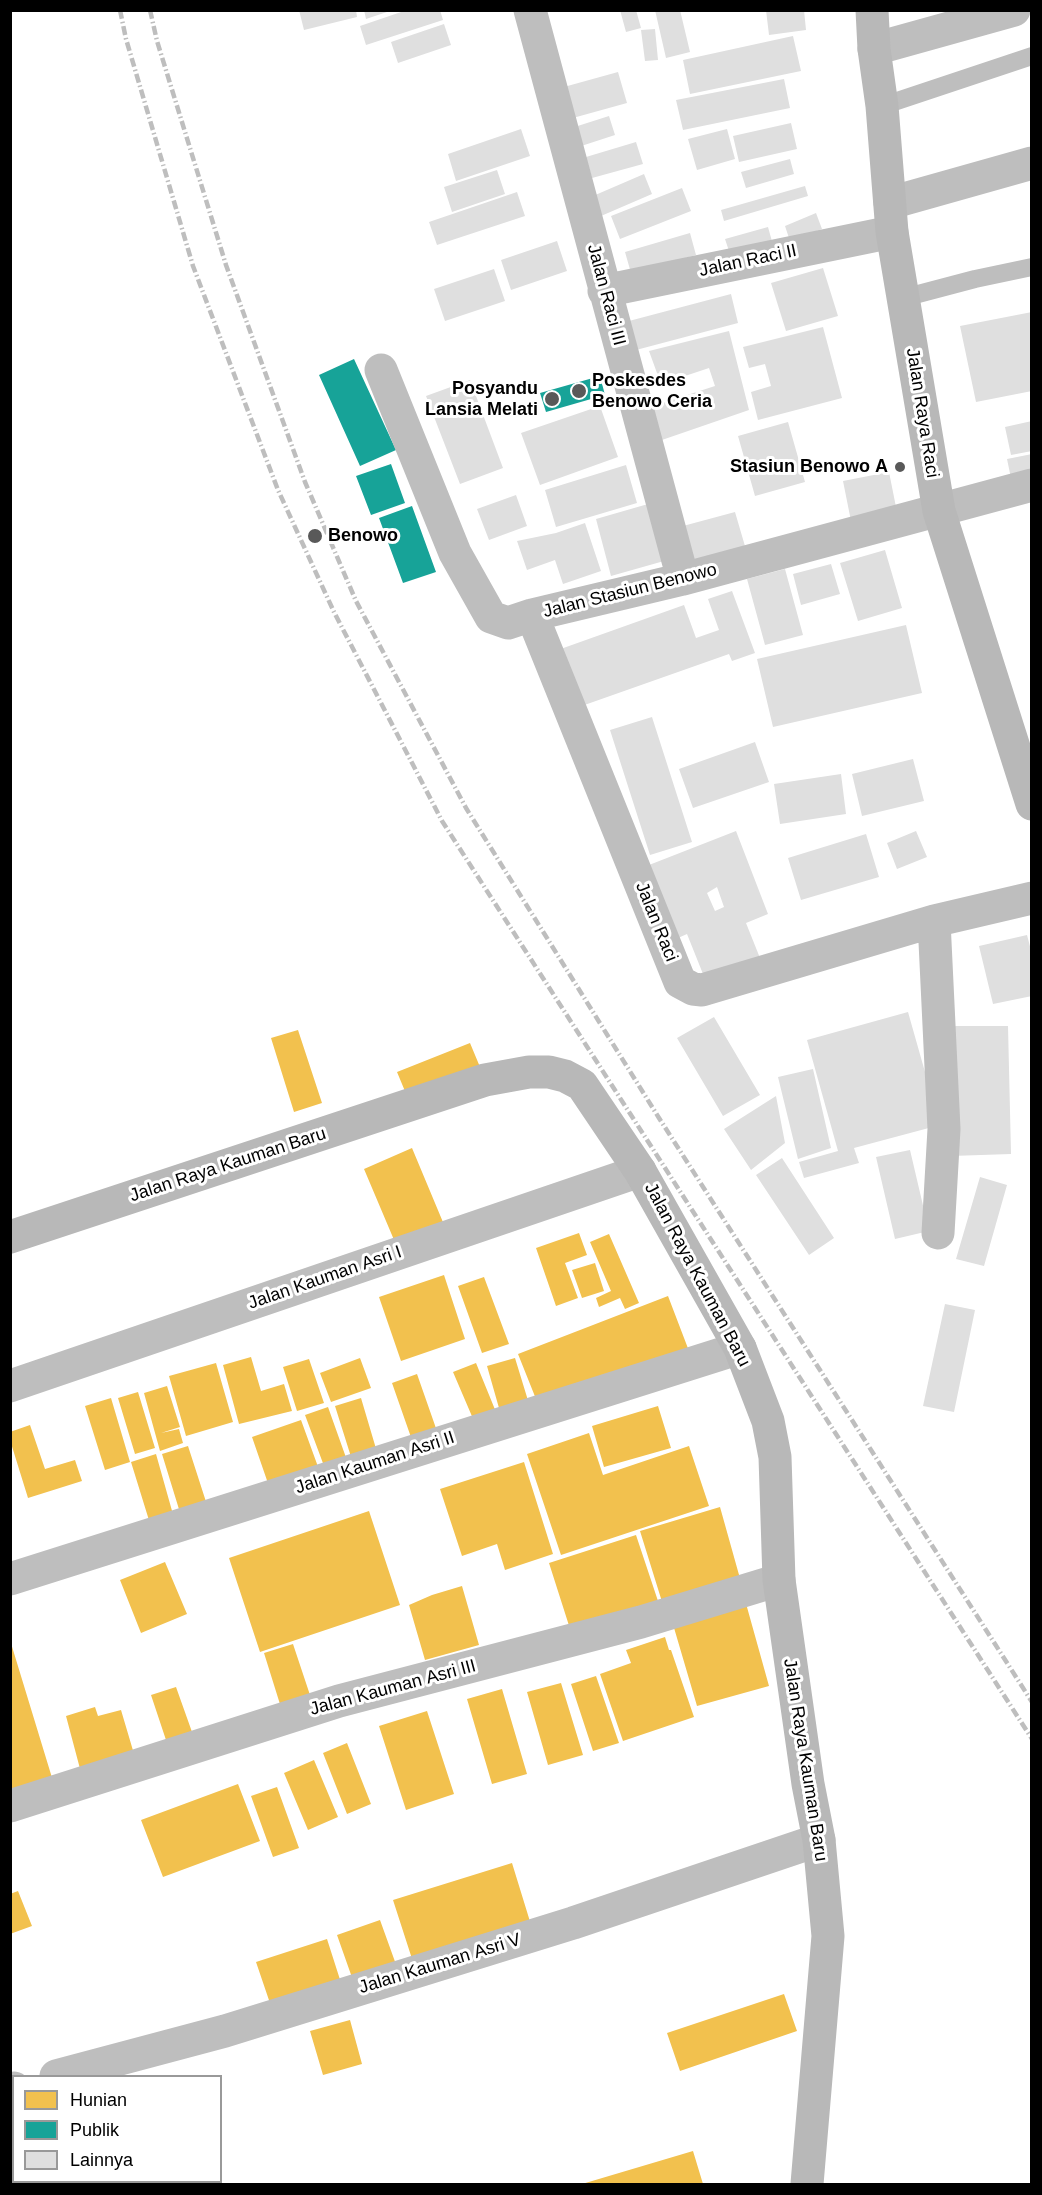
<!DOCTYPE html>
<style>
body{margin:0}
#map{position:relative;width:1042px;height:2195px;overflow:hidden;background:#fff;font-family:Arial,sans-serif}
canvas{display:block}
.frame{position:absolute;inset:0;border:12px solid #000;pointer-events:none}
.legend{position:absolute;left:12px;top:2075px;width:210px;height:108px;box-sizing:border-box;background:#fff;border:2px solid #999;margin:0;padding:8px 10px;list-style:none;font-size:18px;color:#000}
.legend li{display:flex;align-items:center;gap:12px;height:30px}
.legend b{width:30px;border:2px solid #999}
</style>
<div id="map">
<canvas width="1042" height="2195"></canvas>
<div class="frame"></div>
<ul class="legend">
<li><b style="height:16px;background:#f2c14e"></b>Hunian</li>
<li><b style="height:16px;background:#17a398"></b>Publik</li>
<li><b style="height:16px;background:#dfdfdf"></b>Lainnya</li>
</ul>
</div>
<script>
const context = document.querySelector('canvas').getContext('2d');
context.lineJoin = 'round';
function paint(path, color) {
  context.fillStyle = color;
  context.fill(path, 'evenodd');
}
function poly(rows) {
  const path = new Path2D();
  for (const r of rows) {
    path.moveTo(r[0], r[1]);
    for (let i = 2; i < r.length; i += 2) path.lineTo(r[i], r[i + 1]);
  }
  return path;
}
function strokePath(path, color, width, dash) {
  context.strokeStyle = color;
  context.lineWidth = width;
  context.lineCap = dash ? 'butt' : 'round';
  context.setLineDash(dash || []);
  context.stroke(path);
}
function drawText(font, color, halo, rows, align = 'center') {
  context.font = font + ' Arial,sans-serif';
  context.lineWidth = 6;
  context.setLineDash([]);
  context.textBaseline = 'middle';
  context.strokeStyle = halo;
  context.fillStyle = color;
  for (const [text, x, y, turn = 0] of rows) {
    context.save();
    context.translate(x, y);
    context.rotate((+turn || 0) * Math.PI / 180);
    context.textAlign = isNaN(turn) ? turn : align;
    if (halo) context.strokeText(text, 0, 0);
    context.fillText(text, 0, 0);
    context.restore();
  }
}
paint(poly([
 [298,1030,322,1103,294,1112,271,1038],
 [470,1043,480,1067,407,1096,397,1072],
 [412,1148,445,1227,397,1247,364,1169],
 [579,1233,587,1255,565,1263,578,1298,556,1306,536,1248],
 [609,1234,639,1303,625,1309,620,1298,599,1307,596,1298,611,1291,590,1242],
 [595,1263,604,1291,582,1298,572,1270],
 [444,1275,465,1339,401,1361,379,1297],
 [484,1277,509,1344,482,1353,458,1286],
 [668,1296,689,1351,540,1409,518,1354],
 [251,1357,261,1391,284,1384,292,1411,239,1424,223,1365],
 [360,1358,371,1388,331,1402,320,1373],
 [515,1358,530,1407,501,1415,487,1366],
 [309,1359,324,1403,297,1411,283,1367],
 [216,1363,233,1422,186,1436,169,1376],
 [476,1363,496,1412,474,1421,453,1372],
 [417,1374,438,1434,413,1443,392,1383],
 [167,1386,180,1427,161,1433,179,1429,183,1443,160,1451,144,1393],
 [138,1392,155,1448,135,1454,118,1398],
 [111,1398,130,1462,105,1470,85,1406],
 [361,1398,377,1452,352,1460,335,1406],
 [658,1406,671,1448,604,1467,592,1426],
 [328,1407,349,1466,327,1474,305,1415],
 [301,1420,321,1475,271,1492,252,1437],
 [30,1425,45,1469,75,1460,82,1481,28,1498,10,1440,10,1432],
 [589,1433,603,1475,689,1446,709,1506,561,1555,527,1454],
 [188,1446,209,1511,182,1519,162,1454],
 [156,1454,176,1525,152,1530,131,1462],
 [524,1462,553,1554,505,1570,497,1544,462,1556,440,1489],
 [720,1507,741,1582,663,1605,640,1531],
 [369,1511,400,1605,260,1652,229,1558],
 [636,1535,660,1607,572,1635,549,1563],
 [165,1562,187,1614,141,1633,120,1580],
 [462,1586,479,1645,425,1660,409,1605,432,1595],
 [745,1600,769,1686,697,1706,672,1621],
 [665,1637,669,1650,671,1650,694,1717,623,1741,600,1674,631,1663,626,1650],
 [10,1640,53,1781,10,1794],
 [293,1644,314,1707,284,1717,264,1653],
 [596,1676,619,1743,593,1751,571,1684],
 [561,1683,583,1755,548,1765,527,1692],
 [176,1687,197,1746,171,1755,151,1695],
 [502,1689,527,1774,492,1784,467,1699],
 [95,1707,98,1716,121,1710,137,1764,83,1780,66,1716],
 [427,1711,454,1794,406,1810,379,1726],
 [347,1743,371,1804,347,1814,323,1753],
 [314,1760,338,1817,308,1830,284,1773],
 [238,1784,260,1841,163,1877,141,1820],
 [277,1787,299,1848,273,1857,251,1796],
 [512,1863,532,1928,414,1965,393,1900],
 [18,1891,32,1926,10,1934,10,1894],
 [380,1920,398,1970,355,1986,337,1935],
 [327,1939,343,1989,273,2012,256,1962],
 [784,1994,797,2031,680,2071,667,2033],
 [350,2020,362,2064,323,2075,310,2031],
 [693,2151,703,2184,582,2184]
]), '#f2c14e');
paint(poly([
 [354,359,396,450,360,466,319,375],
 [600,376,605,395,546,412,540,393],
 [391,464,405,503,371,515,356,476],
 [412,506,436,572,403,583,379,518]
]), '#17a398');
paint(poly([
 [299,10,356,10,357,17,304,30],
 [364,10,390,10,390,11,366,19],
 [407,10,440,10,443,20,366,45,360,26],
 [620,10,636,10,641,28,626,32],
 [655,10,680,10,690,52,666,58],
 [766,10,804,10,806,30,769,35],
 [444,24,451,45,398,63,391,42],
 [655,29,658,60,645,61,641,30],
 [793,36,801,71,690,94,683,60],
 [618,72,627,103,562,121,553,90],
 [784,79,790,108,683,130,676,100],
 [609,116,615,135,569,150,562,131],
 [791,123,797,149,739,162,733,136],
 [521,129,530,156,456,181,448,154],
 [727,129,735,159,697,170,688,139],
 [636,142,643,164,592,178,586,157],
 [790,159,794,174,746,188,741,172],
 [497,170,505,194,452,212,444,187],
 [644,174,652,194,601,216,593,196],
 [805,186,808,196,724,221,721,210],
 [682,188,691,211,620,239,611,216],
 [517,192,525,216,437,245,429,222],
 [816,213,822,229,790,241,785,226],
 [768,227,773,245,731,257,725,239],
 [690,233,696,255,631,273,625,252],
 [557,241,567,271,511,290,501,260],
 [823,268,838,316,786,331,771,283],
 [494,269,505,301,445,321,434,289],
 [731,294,738,323,636,350,629,321],
 [1032,312,1032,391,976,402,960,326],
 [823,327,842,398,758,420,751,392,771,386,765,364,749,368,743,347],
 [729,331,749,410,659,441,647,408,715,386,709,368,661,384,649,351],
 [470,380,503,468,460,484,426,396],
 [600,406,618,457,540,485,521,433],
 [1032,421,1032,451,1011,455,1005,427],
 [788,422,805,482,755,496,738,436],
 [1032,454,1032,479,1012,483,1007,459],
 [626,465,637,503,556,527,545,490],
 [889,472,898,517,852,526,843,481],
 [516,495,527,526,489,540,477,509],
 [648,504,664,561,611,576,596,519],
 [735,512,747,553,696,568,683,526],
 [585,523,601,571,563,584,555,560,527,570,517,541,556,533],
 [885,550,902,608,858,621,840,563],
 [831,564,840,594,801,605,793,574],
 [785,569,803,635,765,645,747,579],
 [732,591,755,653,732,661,729,654,576,708,555,651,684,605,696,638,719,630,708,599],
 [906,625,922,693,773,727,757,659],
 [652,717,692,842,650,855,610,730],
 [755,742,769,782,693,808,679,769],
 [913,759,924,801,862,816,852,774],
 [841,774,846,814,780,824,774,784],
 [736,831,768,914,746,923,760,958,705,979,687,934,678,938,649,865],
 [717,887,724,907,715,911,707,893],
 [916,831,927,857,897,869,887,843],
 [866,834,879,877,801,900,788,858],
 [1027,935,1032,954,1032,996,993,1004,979,946],
 [908,1012,940,1125,854,1148,859,1163,804,1178,799,1162,838,1151,807,1040],
 [714,1017,760,1095,723,1116,677,1038],
 [948,1026,1008,1026,1011,1154,951,1156],
 [813,1069,831,1148,798,1159,778,1077],
 [776,1096,785,1143,751,1170,724,1129],
 [910,1150,929,1231,895,1239,876,1157],
 [782,1158,834,1238,809,1255,756,1175],
 [980,1177,1007,1185,984,1266,956,1259],
 [945,1304,975,1310,954,1412,923,1406]
]), '#dfdfdf');
strokePath(poly([
 [882,106,1032,56],
 [903,298,975,279,1032,267]
]), '#bebebe', 18);
strokePath(poly([
 [530,10,683,579],
 [874,49,1014,10],
 [890,203,1032,163],
 [604,291,892,232],
 [381,370,455,553,491,617,508,623,532,615,683,579,1032,485],
 [532,615,680,982,693,989,702,990,934,921,1032,898],
 [934,921,944,1129,938,1233],
 [10,1386,640,1171],
 [10,1579,740,1348],
 [10,1806,339,1701,641,1622,779,1580],
 [56,2076,225,2031,573,1923,819,1840],
 [10,2089,14,2088]
]), '#bebebe', 33);
strokePath(poly([
 [872,10,874,49,882,106,892,232,939,511,1032,804],
 [10,1237,485,1080,529,1072,549,1072,565,1076,582,1085,640,1171,740,1348,768,1421,775,1457,779,1580,808,1784,819,1840,828,1936,807,2184]
]), '#b8b8b8', 33);
strokePath(poly([
 [120,10,126,39,193,266,278,490,334,612,442,821,1032,1739],
 [150,10,157,41,226,265,305,482,356,601,466,808,659,1118,1032,1702]
]), '#bebebe', 4.5, [9, 3, 1.5, 3]);
for (const [x, y, r, color] of [
 [579,391,8,"#595959"],
 [552,399,8,"#595959"],
 [900,467,6,"#595959"],
 [315,536,8,"#595959"]
]) {
  const dot = new Path2D();
  dot.arc(x, y, r, 0, 2 * Math.PI);
  context.fillStyle = color;
  context.fill(dot);
  strokePath(dot, '#fff', 2);
}
drawText('18px', '#000', '#fff', [
 ["Jalan Raci II",748,261,-12],
 ["Jalan Raci III",606,295,75],
 ["Jalan Raya Raci",922,413,81],
 ["Jalan Stasiun Benowo",630,591,-14],
 ["Jalan Raci",656,922,68],
 ["Jalan Raya Kauman Baru",228,1165,-18],
 ["Jalan Raya Kauman Baru",697,1275,62],
 ["Jalan Kauman Asri I",325,1278,-19],
 ["Jalan Kauman Asri II",375,1463,-18],
 ["Jalan Kauman Asri III",393,1688,-15],
 ["Jalan Raya Kauman Baru",805,1760,81],
 ["Jalan Kauman Asri V",440,1964,-17]
]);
drawText('bold 18px', '#000', '#fff', [
 ["Poskesdes",592,381],
 ["Benowo Ceria",592,402],
 ["Posyandu",538,389,"right"],
 ["Lansia Melati",538,410,"right"],
 ["Stasiun Benowo A",888,467,"right"],
 ["Benowo",328,536]
], 'left');
</script>
